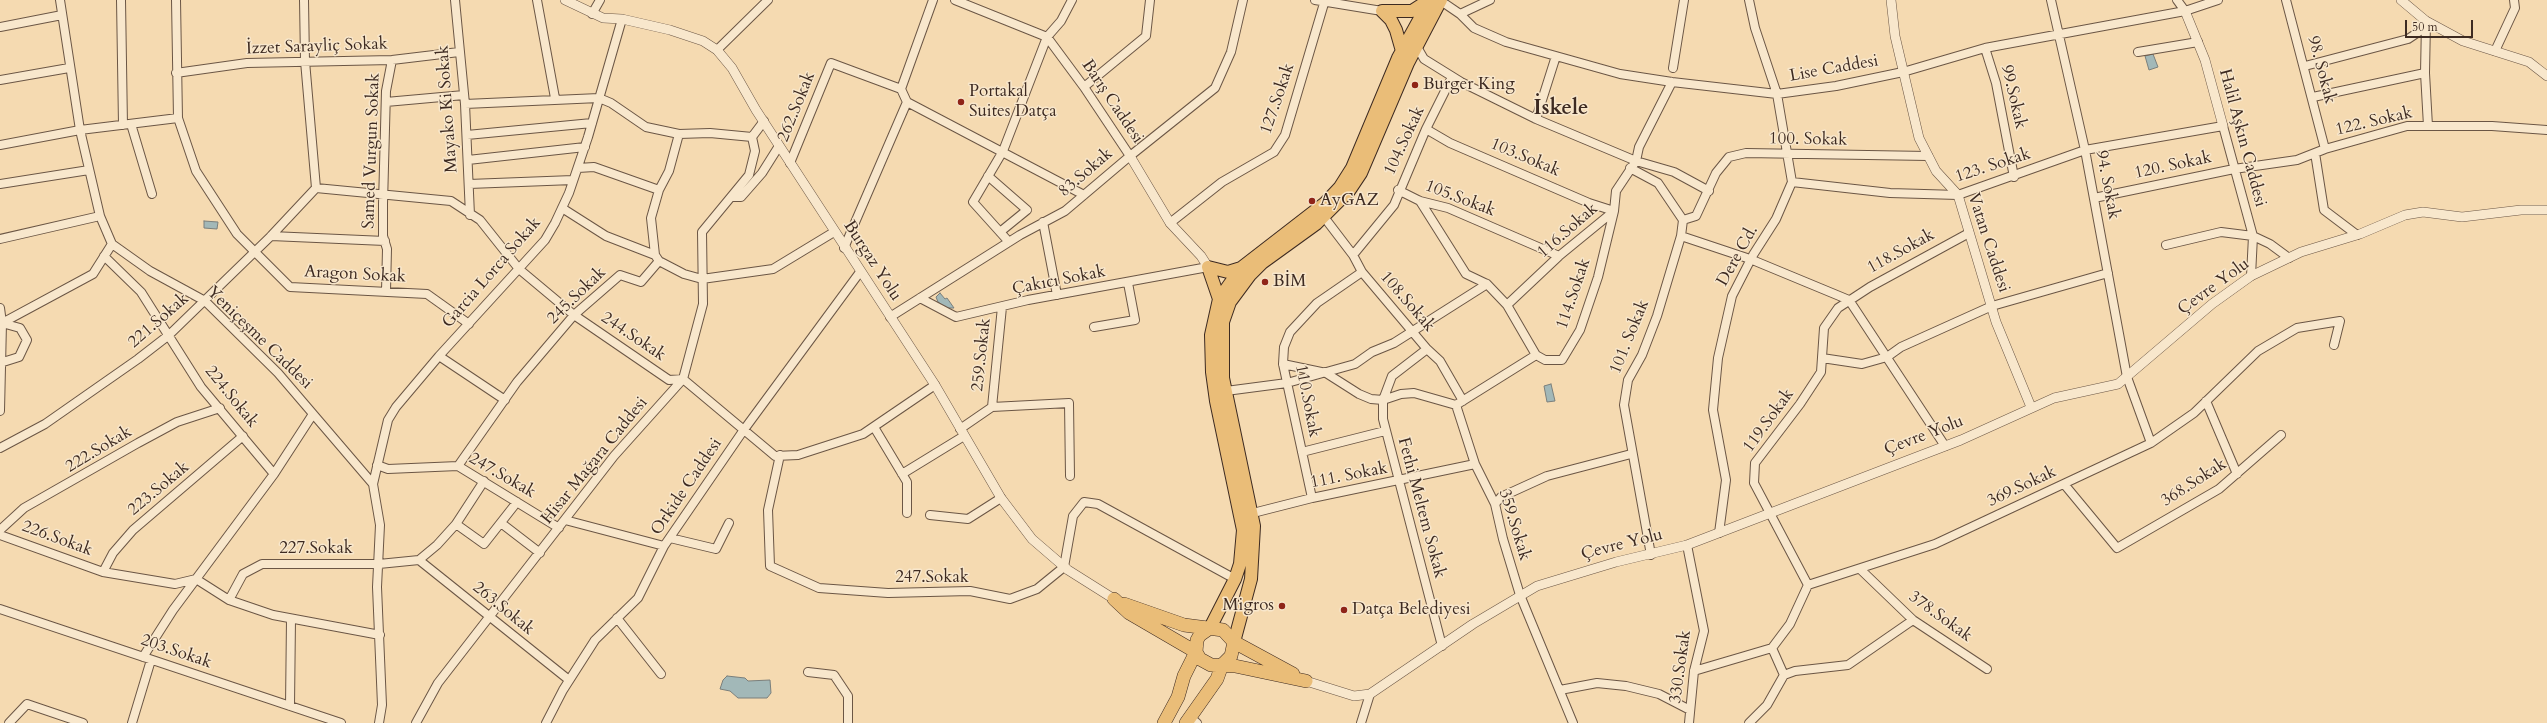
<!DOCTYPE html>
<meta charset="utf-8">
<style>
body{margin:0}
#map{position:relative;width:2547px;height:723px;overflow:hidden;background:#f5dab1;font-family:Cardo,serif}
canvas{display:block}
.scale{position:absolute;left:2405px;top:20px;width:68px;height:18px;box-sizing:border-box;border:2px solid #3d2a21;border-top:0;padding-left:5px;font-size:12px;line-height:14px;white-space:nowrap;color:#3d2a21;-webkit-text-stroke:3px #f8e7cc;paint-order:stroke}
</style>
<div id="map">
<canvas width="2547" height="723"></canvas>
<div class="scale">50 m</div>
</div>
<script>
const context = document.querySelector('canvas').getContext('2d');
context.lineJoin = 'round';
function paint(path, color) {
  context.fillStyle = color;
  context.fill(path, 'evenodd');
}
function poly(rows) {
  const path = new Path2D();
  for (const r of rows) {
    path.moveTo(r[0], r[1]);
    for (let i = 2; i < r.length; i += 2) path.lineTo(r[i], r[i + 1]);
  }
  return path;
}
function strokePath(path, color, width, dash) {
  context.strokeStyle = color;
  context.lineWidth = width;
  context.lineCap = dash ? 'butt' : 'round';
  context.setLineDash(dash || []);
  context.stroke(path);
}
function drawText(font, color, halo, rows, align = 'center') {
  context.font = font + ' Cardo,serif';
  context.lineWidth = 3;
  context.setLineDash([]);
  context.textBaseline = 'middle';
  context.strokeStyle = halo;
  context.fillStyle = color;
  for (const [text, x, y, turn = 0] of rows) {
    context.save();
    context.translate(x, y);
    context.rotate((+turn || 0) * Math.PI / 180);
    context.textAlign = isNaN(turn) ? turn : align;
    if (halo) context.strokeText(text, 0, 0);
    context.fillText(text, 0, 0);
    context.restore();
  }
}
const water = poly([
 [2153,54,2158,67,2149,70,2145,56,2153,54],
 [204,221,218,222,217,229,204,228,204,221],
 [940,293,945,299,947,298,954,308,946,308,938,302,936,297,940,293],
 [1551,384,1555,401,1547,402,1544,386,1551,384],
 [727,676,745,678,748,681,770,680,771,693,767,698,738,698,730,691,720,689,723,680,727,676]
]);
paint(water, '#a2b8b8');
strokePath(water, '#7a7f7c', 1);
const minor = poly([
 [60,0,80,130,100,216,112,244,150,271,205,301,278,373,373,484,380,525,377,587,382,705,379,723],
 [121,0,123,125],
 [176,0,178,118,196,171,237,234,290,287,427,294,469,324],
 [304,0,305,61,316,188],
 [455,0,465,104,470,215],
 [537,0,555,98],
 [955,0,1047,37,1084,87,1130,156],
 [1315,0,1382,11],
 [2051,0,2085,150,2127,377,2151,443],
 [2177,0,2185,11],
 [2286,0,2325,149],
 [1441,1,1460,14,1490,0],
 [592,14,600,0],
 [1460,14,1474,28,1506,42,1620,74,1672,82,1777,94,1836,86,1903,72,1985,48,2185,11,2218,0],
 [2426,22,2425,73,2428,126],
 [0,27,62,15],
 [1417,47,1424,59,1461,82,1536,119,1636,161,1674,172,1709,191],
 [1985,48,1996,83,2014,177],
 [717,50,768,0],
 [2495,51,2515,8,2514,0],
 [2138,52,2198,42],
 [2305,66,2408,39,2420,31,2426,21],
 [1673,68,1684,0],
 [176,73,247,63,392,60,459,52],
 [0,80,69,68],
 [1084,87,1146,36,1150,0],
 [901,89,933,0],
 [2313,97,2425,73],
 [386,102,464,95],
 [465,104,599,98,611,103,646,127,679,134,710,133,752,137,764,121],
 [1536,119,1556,56],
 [131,124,152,194],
 [1426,129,1450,143,1589,203,1614,211,1598,277,1580,330,1562,360,1545,360,1536,355,1456,405],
 [467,135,592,123],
 [0,145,80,130,178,118],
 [2315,153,2324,210,2357,235],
 [468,160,585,147],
 [790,163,831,63,901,89,907,102,1084,195],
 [578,168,594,167,659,190],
 [1630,168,1658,183,1683,220],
 [988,176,1027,210,1000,232],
 [1792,182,1890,193,1958,195,2085,150,2223,126,2253,236,2251,276],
 [0,184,89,170],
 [469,184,573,180],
 [316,188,451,201,480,220,519,269,574,315,669,380,683,379,775,456,798,455,863,434,935,385],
 [1398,190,1420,201,1448,208,1559,256],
 [732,197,741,197,762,173,779,146],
 [2094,198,2234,169,2297,160,2325,149,2407,126,2492,126,2547,130],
 [1420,201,1466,274,1487,284,1507,305,1536,355],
 [562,208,606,236,655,255],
 [1324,217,1353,255,1362,272,1427,349,1392,376,1383,400,1383,419,1442,646],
 [1043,222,1057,295],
 [1170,223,1222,182,1274,152,1285,135,1325,0],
 [271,236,385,241],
 [1681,236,1750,259,1849,300],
 [0,239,100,216],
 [1009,242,973,202,1003,151,1047,37,1061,21,1072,0],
 [2166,245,2221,232,2253,236,2270,244,2289,258],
 [844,248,907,102],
 [1353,255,1394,205,1426,129,1452,77],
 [104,256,141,292,201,387,274,474],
 [659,261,684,274,702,279,773,269,834,232],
 [386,291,387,249,383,236,383,204,386,91,392,60],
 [920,298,956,317,1028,300,1208,267],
 [1849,300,1945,446],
 [1507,305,1559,256,1614,211,1616,191,1636,161,1639,147,1672,82],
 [0,308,2,323,0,411],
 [890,317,1020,235,1065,211,1130,156,1215,88,1231,52,1243,0],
 [2,323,93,274,112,244],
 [1094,327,1135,320,1128,283],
 [1427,349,1440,361,1463,401],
 [439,356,505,400],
 [1822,358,1862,364,1887,357,1901,347,1992,306,2108,273],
 [0,363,19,357,27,340,20,328,2,323],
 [1283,364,1326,373,1359,394,1371,399,1383,400,1401,394,1414,393,1456,405,1475,464,1495,504,1503,539,1520,595,1573,723],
 [1226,391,1287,383,1355,364,1372,352,1394,343,1487,284],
 [2206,401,2237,474],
 [992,407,1002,307],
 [874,427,907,482,907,513],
 [960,429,992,407,1069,403,1070,476],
 [0,448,45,424,138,359,169,335,271,236,316,188],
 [1302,452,1385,431],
 [780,455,768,510,770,566,819,588,888,593,970,591,1010,599,1037,589,1064,567,1073,516,1084,502,1098,504,1235,579],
 [377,465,388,469,458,466,559,528],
 [458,466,517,382,574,315,620,275,641,282,659,261,655,255,651,218,659,190,669,171,679,134],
 [902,474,964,436],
 [373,484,388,420,396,407,439,356,545,240,555,223,569,193,588,137,622,19],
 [2064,484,2117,548,2219,489,2281,435],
 [1312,498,1283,364,1284,347,1290,332,1317,303,1362,272],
 [1495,504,1501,497,1547,476,1631,454],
 [1253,513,1312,498,1475,464],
 [930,515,968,519,1001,498],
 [565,520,664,546],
 [501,523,540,553],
 [456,524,484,544,517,502],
 [0,530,24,508,138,443,177,422,220,408],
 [1719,533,1726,480,1713,410,1718,358,1732,296,1753,255,1776,219,1792,182,1777,94,1755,28,1749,0],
 [0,535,103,572,175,584,196,579,229,600,273,615,380,635],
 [670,538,716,549,729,523],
 [1687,545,1704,631,1694,671,1689,723],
 [1651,555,1624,405,1628,380,1642,355,1657,316,1681,236,1683,220,1696,216,1716,173,1729,157,1746,153,1928,156],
 [419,560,569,680],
 [419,560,437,545,456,524,484,481],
 [1860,569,1913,620,1987,669],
 [103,572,113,553,133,530,243,436],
 [1808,585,1754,483,1755,463,1800,404,1821,372,1824,328,1838,308,1870,287,1969,233],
 [229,600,243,574,262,564,379,564,419,560],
 [0,609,341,723],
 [617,618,661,674],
 [143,657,173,610,274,474,313,414],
 [1694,671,1772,648,1790,624,1808,585,1935,544,2151,443,2194,413,2258,351,2297,328,2340,321,2334,345],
 [808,672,834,675,848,696,848,723],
 [1784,675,1795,671,1848,665,1913,620],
 [1560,690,1597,683,1626,686,1659,694,1690,710],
 [290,706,291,619],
 [1191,718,1197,723],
 [9,723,27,704,83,723],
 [132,723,151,660],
 [416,723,438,683,614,456,683,379,703,304,702,232,749,175,755,151,752,137],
 [546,723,563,690,595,640,638,598,664,546,743,431,860,272],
 [1361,723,1370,694],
 [1749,723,1767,705,1784,675,1772,648]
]);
const tertiary = poly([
 [565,0,603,18,622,19,670,30,703,41,717,50,732,68,756,110,935,385,1001,498,1032,539,1068,570,1114,599],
 [1891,0,1895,36,1919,138,1936,171,1958,195,1996,322,2031,407],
 [2401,0,2426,21,2463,41,2529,62,2547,76],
 [2185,11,2205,60,2223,126],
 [1130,156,1170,223,1201,256,1208,267],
 [1306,681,1354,696,1370,694,1473,624,1537,586,1616,562,1687,545,1961,440,2054,398,2118,384,2212,304,2251,276,2301,252,2360,234,2405,215,2423,212,2462,217,2521,210,2547,210]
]);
const primary = poly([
 [1382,11,1412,11,1429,0],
 [1382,11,1391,20,1396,30,1402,51],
 [1208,267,1228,272,1241,268],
 [1208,267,1219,299],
 [1210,628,1235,579,1240,564,1243,530,1216,401,1212,372,1211,335,1219,299,1241,268,1325,203,1340,187,1352,168,1398,58,1430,0],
 [1234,642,1251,579,1254,526,1223,378,1223,322,1230,302,1250,275,1262,263,1316,224,1349,191,1361,173,1408,63,1441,0]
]);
const trunk = poly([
 [1114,599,1129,613,1196,652,1200,659,1211,665,1235,666,1306,681],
 [1124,604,1184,625,1223,630,1234,642,1293,674],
 [1222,665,1231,656,1234,642],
 [1164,723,1178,697,1184,676,1196,652,1197,640,1200,635,1210,628],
 [1186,723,1217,679,1222,665]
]);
strokePath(minor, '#6b5645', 10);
strokePath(tertiary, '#6b5645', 10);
strokePath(primary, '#3d2a21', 14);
strokePath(trunk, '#3d2a21', 14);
strokePath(minor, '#f8e7cc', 8);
strokePath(tertiary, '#f8e7cc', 9);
strokePath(primary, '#eabd78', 12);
strokePath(trunk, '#eabd78', 13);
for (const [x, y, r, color] of [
 [1415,85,4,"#8f2418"],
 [961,102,4,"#8f2418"],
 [1312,201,4,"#8f2418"],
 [1265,282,4,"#8f2418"],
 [1282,606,4,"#8f2418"],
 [1344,610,4,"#8f2418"]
]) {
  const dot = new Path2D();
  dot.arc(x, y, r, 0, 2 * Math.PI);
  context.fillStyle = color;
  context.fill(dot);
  strokePath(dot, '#f8e7cc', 1.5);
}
drawText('17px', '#3d2a21', '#f8e7cc', [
 ["İzzet Sarayliç Sokak",317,47,-2],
 ["Lise Caddesi",1834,69,-10],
 ["98. Sokak",2321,70,75],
 ["99.Sokak",2013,97,77],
 ["127.Sokak",1278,99,-71],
 ["Barış Caddesi",1112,102,56],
 ["262.Sokak",797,107,-68],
 ["Mayako Ki Sokak",448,109,-94],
 ["122. Sokak",2374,122,-13],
 ["Halil Aşkın Caddesi",2242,138,75],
 ["100. Sokak",1808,140,1],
 ["104.Sokak",1405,141,-65],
 ["Samed Vurgun Sokak",372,151,-88],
 ["103.Sokak",1525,158,23],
 ["123. Sokak",1993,166,-18],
 ["120. Sokak",2173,166,-12],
 ["83.Sokak",1086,173,-41],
 ["94. Sokak",2107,185,79],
 ["105.Sokak",1460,199,21],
 ["116.Sokak",1568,231,-41],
 ["Vatan Caddesi",1988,243,72],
 ["118.Sokak",1901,252,-29],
 ["Dere Cd.",1738,256,-61],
 ["Burgaz Yolu",872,261,57],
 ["Garcia Lorca Sokak",492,273,-49],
 ["Aragon Sokak",355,275,3],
 ["Çakıcı Sokak",1059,281,-11],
 ["Çevre Yolu",2214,287,-36],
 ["114.Sokak",1574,294,-71],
 ["245.Sokak",577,296,-44],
 ["108.Sokak",1407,302,49],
 ["221.Sokak",159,321,-41],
 ["244.Sokak",633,337,34],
 ["101. Sokak",1630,337,-68],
 ["Yeniçeşme Caddesi",259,338,44],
 ["259.Sokak",982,355,-84],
 ["224.Sokak",231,397,51],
 ["110.Sokak",1307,401,79],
 ["119.Sokak",1769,421,-54],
 ["Çevre Yolu",1924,436,-21],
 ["222.Sokak",99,450,-31],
 ["Hisar Mağara Caddesi",595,461,-51],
 ["247.Sokak",502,476,30],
 ["111. Sokak",1349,476,-11],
 ["368.Sokak",2194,483,-33],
 ["Orkide Caddesi",687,487,-56],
 ["369.Sokak",2022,487,-25],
 ["223.Sokak",159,489,-40],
 ["Fethi Meltem Sokak",1421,508,75],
 ["359.Sokak",1514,525,73],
 ["226.Sokak",57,539,20],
 ["Çevre Yolu",1622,545,-14],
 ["227.Sokak",316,549],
 ["247.Sokak",932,578],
 ["263.Sokak",503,609,39],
 ["378.Sokak",1940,617,36],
 ["203.Sokak",176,652,19],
 ["330.Sokak",1681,667,-82]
]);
drawText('17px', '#3d2a21', '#f8e7cc', [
 ["Burger King",1423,85],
 ["Portakal",969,92],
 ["Suites Datça",969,112],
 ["AyGAZ",1320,201],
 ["BİM",1273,282],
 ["Migros",1274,606,"right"],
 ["Datça Belediyesi",1352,610]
], 'left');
drawText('bold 21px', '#3d2a21', '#f8e7cc', [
 ["İskele",1561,109]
]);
</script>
